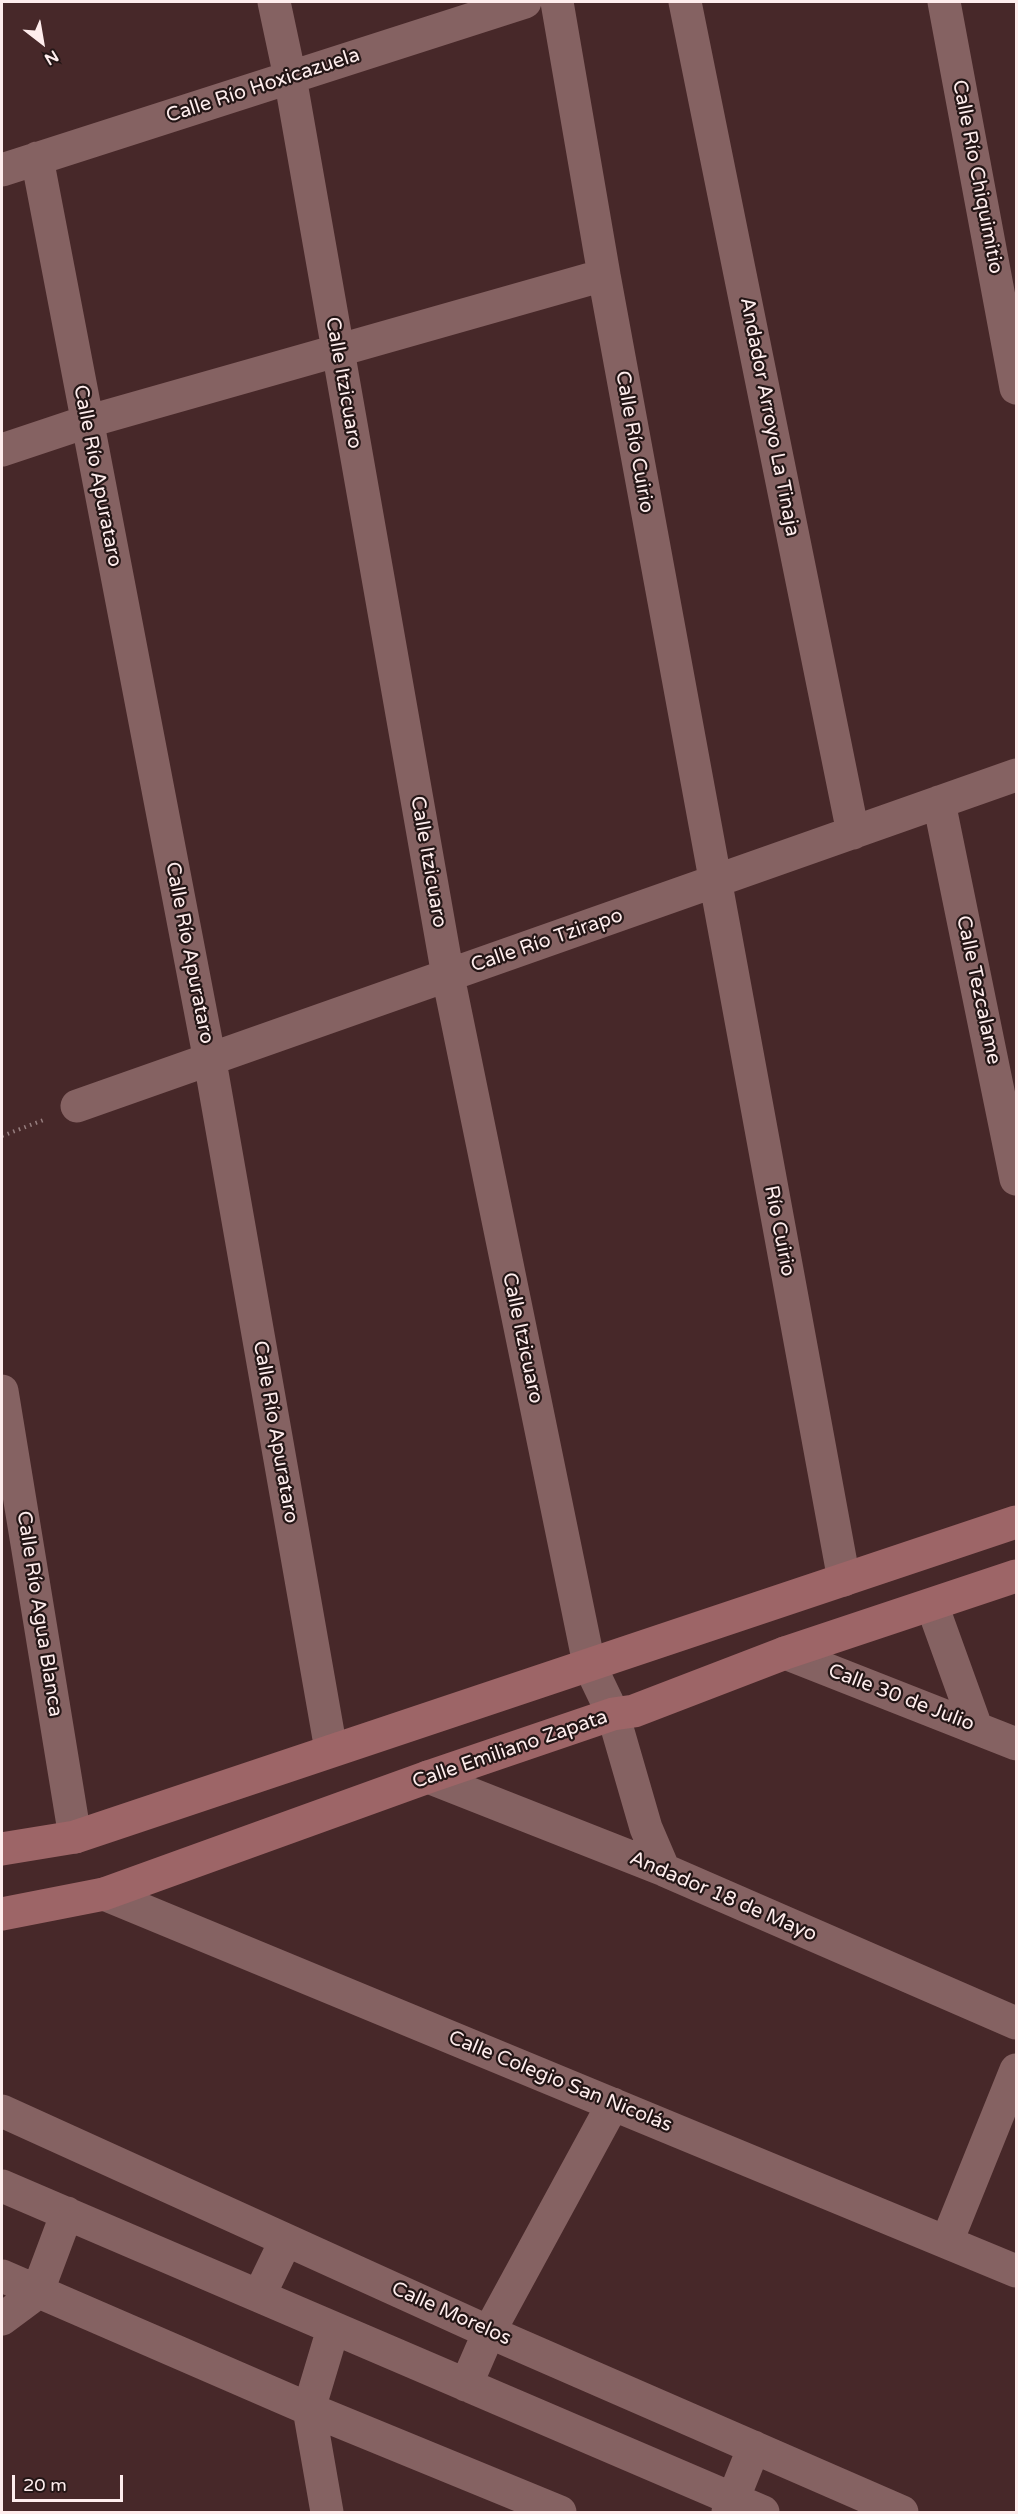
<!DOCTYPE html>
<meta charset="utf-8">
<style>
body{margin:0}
#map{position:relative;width:1018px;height:2514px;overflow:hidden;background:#472829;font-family:"Varela Round",sans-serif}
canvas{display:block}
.frame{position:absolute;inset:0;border:3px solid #feeded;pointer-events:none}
.north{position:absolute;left:12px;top:12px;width:60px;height:60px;-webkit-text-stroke:4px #241616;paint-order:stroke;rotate:149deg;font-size:16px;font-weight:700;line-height:24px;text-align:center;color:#feeded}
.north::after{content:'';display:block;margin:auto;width:21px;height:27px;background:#feeded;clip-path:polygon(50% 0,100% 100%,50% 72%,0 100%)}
.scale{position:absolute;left:12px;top:2475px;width:111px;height:27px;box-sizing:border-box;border:3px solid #feeded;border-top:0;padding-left:8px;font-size:18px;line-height:21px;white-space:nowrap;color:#feeded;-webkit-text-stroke:4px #241616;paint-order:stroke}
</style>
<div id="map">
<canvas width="1018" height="2514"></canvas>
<div class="frame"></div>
<div class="north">N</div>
<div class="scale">20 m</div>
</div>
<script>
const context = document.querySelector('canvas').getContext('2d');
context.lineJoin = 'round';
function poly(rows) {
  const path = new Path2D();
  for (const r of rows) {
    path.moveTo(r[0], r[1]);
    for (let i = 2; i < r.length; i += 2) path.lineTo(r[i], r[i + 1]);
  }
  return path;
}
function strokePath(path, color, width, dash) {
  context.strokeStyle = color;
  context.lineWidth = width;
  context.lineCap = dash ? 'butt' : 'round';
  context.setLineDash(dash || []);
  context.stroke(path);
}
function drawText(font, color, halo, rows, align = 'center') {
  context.font = font + ' "Varela Round",sans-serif';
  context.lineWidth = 4.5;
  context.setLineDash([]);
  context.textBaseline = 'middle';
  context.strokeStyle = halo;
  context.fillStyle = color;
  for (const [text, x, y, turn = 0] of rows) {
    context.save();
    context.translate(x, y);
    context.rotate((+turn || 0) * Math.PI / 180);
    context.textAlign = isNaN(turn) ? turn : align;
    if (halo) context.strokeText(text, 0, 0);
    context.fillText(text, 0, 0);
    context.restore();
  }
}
strokePath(poly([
 [2,1136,46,1119]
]), '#967e7e', 4, [1.5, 4.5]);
strokePath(poly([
 [274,2,290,77,448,976,589,1664,613,1714,646,1828,664,1870],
 [557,2,604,275,844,1580],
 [685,2,853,833],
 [944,2,1016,388],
 [37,158,210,1061,331,1750],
 [2,170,525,2],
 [2,450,86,422,604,275],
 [939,802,1016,1179],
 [77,1106,1016,775],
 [2,1391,75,1837],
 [932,1605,976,1727],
 [785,1653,1016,1744],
 [428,1777,664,1870,1016,2023],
 [104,1894,1016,2271],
 [2,2111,489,2332,902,2512],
 [2,2186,763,2512],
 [947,2241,1016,2070],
 [2,2276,309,2409,560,2512],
 [259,2296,286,2240],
 [2,2319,37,2293,67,2213],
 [466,2385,489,2332,613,2104],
 [327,2512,309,2409,333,2329],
 [728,2512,754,2447]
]), '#856262', 33);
strokePath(poly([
 [2,1849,75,1837,1016,1522],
 [2,1914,104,1894,428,1777,613,1714,634,1711,785,1653,1016,1576]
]), '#9d6567', 33);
drawText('20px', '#feeded', '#241616', [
 ["Calle Río Hoxicazuela",263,86,-18],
 ["Calle Río Chiquimitio",977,177,79],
 ["Calle Itzicuaro",343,383,80],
 ["Andador Arroyo La Tinaja",769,417,79],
 ["Calle Río Cuirio",634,442,80],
 ["Calle Río Apurataro",97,476,79],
 ["Calle Itzicuaro",428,862,80],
 ["Calle Río Tzirapo",547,941,-19],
 ["Calle Río Apurataro",189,953,79],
 ["Calle Tezcalame",978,990,78],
 ["Río Cuirio",779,1231,79],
 ["Calle Itzicuaro",522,1338,78],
 ["Calle Río Apurataro",275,1432,80],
 ["Calle Río Agua Blanca",39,1614,81],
 ["Calle 30 de Julio",901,1698,21],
 ["Calle Emiliano Zapata",510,1750,-19],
 ["Andador 18 de Mayo",723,1897,23],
 ["Calle Colegio San Nicolás",560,2082,22],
 ["Calle Morelos",451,2314,24]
]);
</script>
